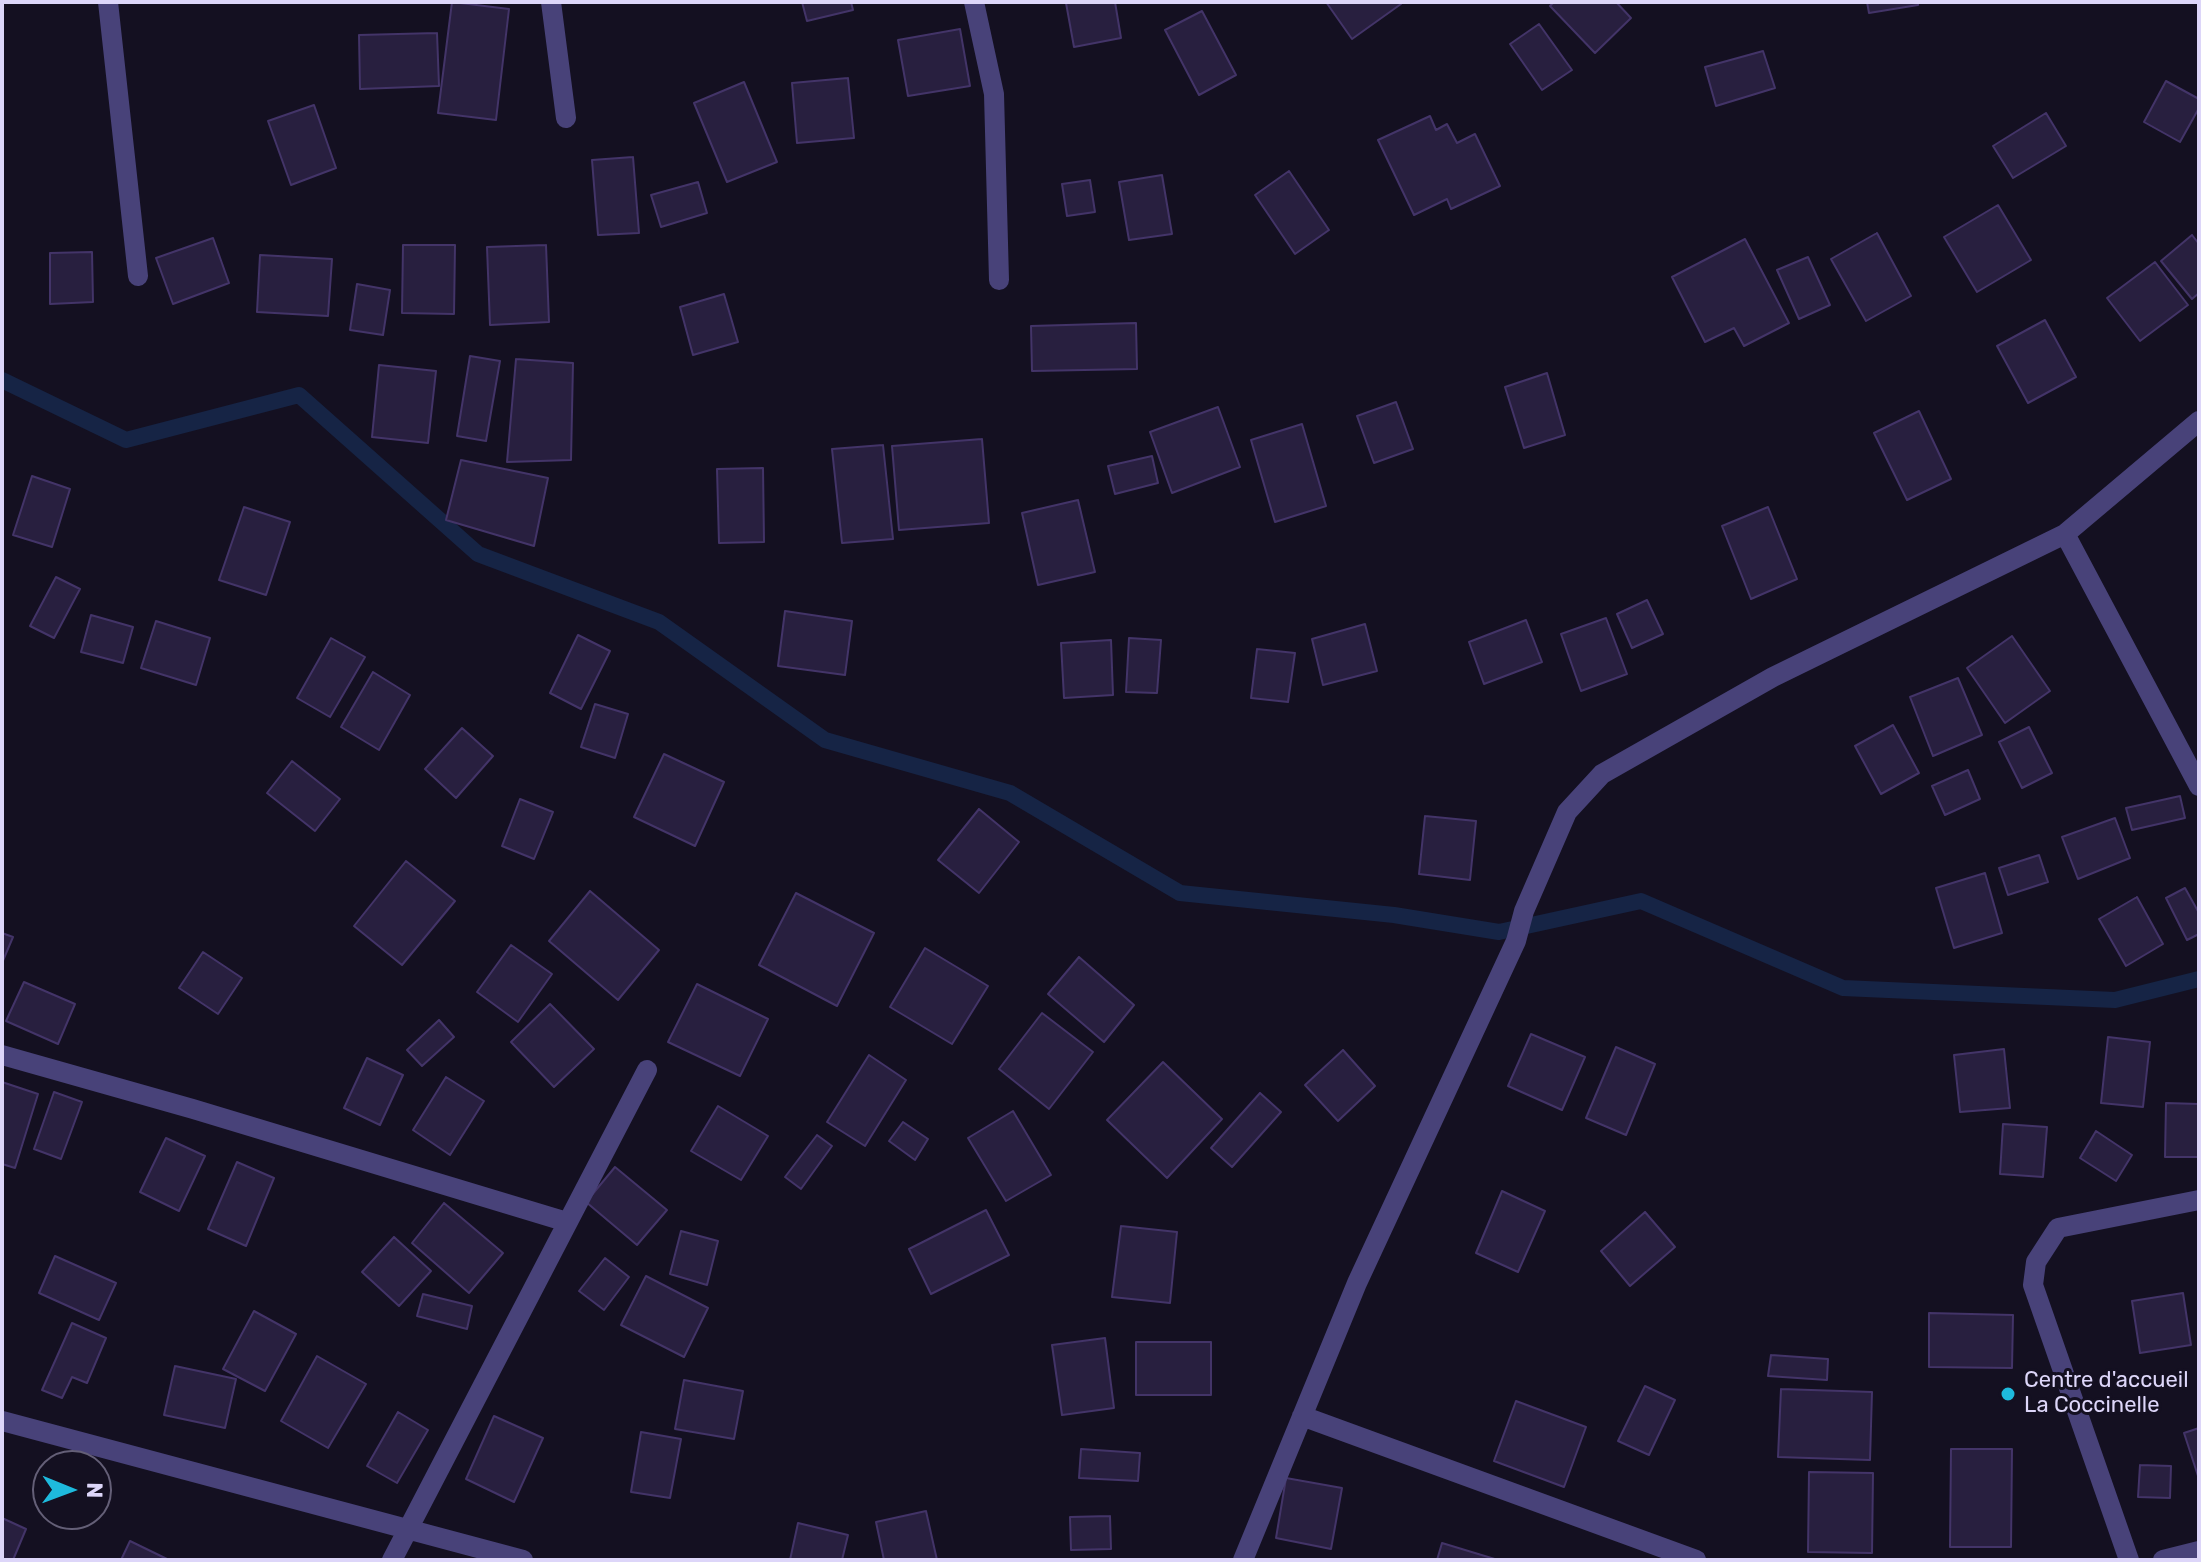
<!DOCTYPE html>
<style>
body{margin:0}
#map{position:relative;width:2201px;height:1562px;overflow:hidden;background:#141021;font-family:Rubik,sans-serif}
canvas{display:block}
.frame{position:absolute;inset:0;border:4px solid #ddd6f9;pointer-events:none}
.north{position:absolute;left:32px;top:1450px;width:80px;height:80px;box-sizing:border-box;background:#141021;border:2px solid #645f77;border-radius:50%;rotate:91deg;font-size:22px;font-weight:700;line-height:32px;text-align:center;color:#ddd6f9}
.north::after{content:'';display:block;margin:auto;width:28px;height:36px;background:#1ebadd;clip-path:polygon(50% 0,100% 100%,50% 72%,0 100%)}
</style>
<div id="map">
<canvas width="2201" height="1562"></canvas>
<div class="frame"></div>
<div class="north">N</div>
</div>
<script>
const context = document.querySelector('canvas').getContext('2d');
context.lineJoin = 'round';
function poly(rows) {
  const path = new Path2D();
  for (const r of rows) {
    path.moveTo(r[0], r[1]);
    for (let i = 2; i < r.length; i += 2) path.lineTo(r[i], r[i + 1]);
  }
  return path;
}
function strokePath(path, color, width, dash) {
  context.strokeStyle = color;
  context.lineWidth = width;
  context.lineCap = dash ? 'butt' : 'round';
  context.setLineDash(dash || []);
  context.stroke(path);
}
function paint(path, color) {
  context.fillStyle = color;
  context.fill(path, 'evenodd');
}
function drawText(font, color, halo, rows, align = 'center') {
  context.font = font + ' Rubik,sans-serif';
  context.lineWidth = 6;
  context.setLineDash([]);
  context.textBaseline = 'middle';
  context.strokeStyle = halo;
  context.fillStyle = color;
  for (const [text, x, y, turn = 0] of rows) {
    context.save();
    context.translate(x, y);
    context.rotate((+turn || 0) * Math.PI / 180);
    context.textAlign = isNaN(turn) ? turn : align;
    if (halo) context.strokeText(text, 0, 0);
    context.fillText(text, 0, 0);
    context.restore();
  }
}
strokePath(poly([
 [2,380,126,440,299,395,478,554,659,622,825,740,1010,793,1180,893,1394,915,1499,932,1641,901,1843,988,2115,1000,2199,979]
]), '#162445', 16);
const building = poly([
 [452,2,509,9,496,120,438,113,452,2],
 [802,2,851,2,853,10,807,21,802,2],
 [1115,2,1121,38,1074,47,1066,3,1115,2],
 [1326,2,1399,2,1401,4,1352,39,1326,2],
 [1554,2,1616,2,1631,18,1595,53,1550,6,1554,2],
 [1867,2,1918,2,1918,5,1869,13,1867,2],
 [1202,11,1236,75,1199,95,1165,30,1202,11],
 [1539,24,1572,70,1542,90,1510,44,1539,24],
 [960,29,970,86,908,96,898,40,960,29],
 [437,33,439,86,360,89,359,35,437,33],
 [1763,51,1775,88,1716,106,1705,67,1763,51],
 [848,78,854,138,797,143,792,83,848,78],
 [2166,81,2199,99,2199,108,2180,142,2144,122,2166,81],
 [744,82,777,162,727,182,694,103,744,82],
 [314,105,336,168,291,185,268,121,314,105],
 [2046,113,2066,146,2013,178,1993,146,2046,113],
 [1430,116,1436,130,1447,124,1457,143,1475,134,1500,186,1451,209,1447,199,1414,215,1378,140,1430,116],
 [633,157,639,233,598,235,592,160,633,157],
 [1289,171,1329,230,1295,254,1255,195,1289,171],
 [1162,175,1172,234,1129,240,1119,182,1162,175],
 [1090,180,1095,212,1067,216,1062,184,1090,180],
 [698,182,707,213,661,227,651,195,698,182],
 [1998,205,2031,260,1977,292,1944,237,1998,205],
 [1877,233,1911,296,1866,321,1831,259,1877,233],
 [2192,235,2199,244,2199,293,2192,299,2161,261,2192,235],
 [213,238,229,283,173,304,156,258,213,238],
 [1745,239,1789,323,1744,346,1734,328,1705,342,1672,277,1745,239],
 [403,245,455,245,454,314,402,313,403,245],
 [546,245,549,322,490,325,487,247,546,245],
 [92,252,93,302,50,304,50,253,92,252],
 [260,255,332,259,328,316,257,312,260,255],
 [1808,257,1830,305,1799,319,1777,270,1808,257],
 [2155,262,2188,305,2140,341,2107,298,2155,262],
 [357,284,390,290,383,335,350,330,357,284],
 [724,294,738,342,693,355,680,307,724,294],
 [2045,320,2076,377,2028,403,1997,346,2045,320],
 [1136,323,1137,369,1032,371,1031,326,1136,323],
 [470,356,500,361,486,441,457,436,470,356],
 [516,359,573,363,571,460,507,462,516,359],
 [379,365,436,371,428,443,372,437,379,365],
 [1547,373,1565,435,1524,448,1505,387,1547,373],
 [1396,402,1413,449,1374,463,1357,416,1396,402],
 [1218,407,1240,467,1172,493,1150,432,1218,407],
 [1919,411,1951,479,1907,500,1874,433,1919,411],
 [1302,424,1326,506,1275,522,1251,440,1302,424],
 [982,439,989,523,899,530,892,446,982,439],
 [883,445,893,539,842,543,832,449,883,445],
 [1152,456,1158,483,1115,494,1108,466,1152,456],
 [461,460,548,478,534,546,446,520,461,460],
 [763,468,764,542,719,543,717,469,763,468],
 [32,476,70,489,52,547,13,535,32,476],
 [1078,500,1095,572,1038,585,1022,513,1078,500],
 [244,507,290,522,266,595,219,580,244,507],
 [1768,507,1797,579,1751,599,1722,526,1768,507],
 [56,577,80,589,54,638,30,626,56,577],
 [1647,600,1663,634,1632,648,1617,614,1647,600],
 [785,611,852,621,845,675,778,666,785,611],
 [91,615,133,627,123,663,81,652,91,615],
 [1606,618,1627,674,1581,691,1561,634,1606,618],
 [1526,620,1542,662,1484,684,1469,642,1526,620],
 [156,621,210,638,196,685,141,668,156,621],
 [1365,624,1377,671,1323,685,1312,639,1365,624],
 [578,635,610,651,581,709,550,693,578,635],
 [2012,636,2050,691,2005,723,1967,668,2012,636],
 [331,638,365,657,330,717,297,698,331,638],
 [1129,638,1161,640,1157,693,1126,692,1129,638],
 [1111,640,1113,695,1064,698,1061,643,1111,640],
 [1257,649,1295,653,1288,702,1251,698,1257,649],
 [373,672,410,695,379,750,341,727,373,672],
 [1958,678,1982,735,1933,756,1910,697,1958,678],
 [595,704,628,714,615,758,581,747,595,704],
 [1893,725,1919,773,1881,794,1855,746,1893,725],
 [2029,727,2052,773,2022,788,1999,742,2029,727],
 [462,728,493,756,456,798,425,769,462,728],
 [664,754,724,782,695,846,634,817,664,754],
 [292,761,340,799,315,831,267,793,292,761],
 [1968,770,1980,799,1945,815,1932,786,1968,770],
 [2180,796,2185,818,2132,830,2126,808,2180,796],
 [520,799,553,812,534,859,502,846,520,799],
 [979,809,1019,842,979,893,938,860,979,809],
 [1425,816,1476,821,1470,880,1419,874,1425,816],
 [2115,818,2130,858,2078,879,2062,837,2115,818],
 [2039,855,2048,882,2008,895,1999,868,2039,855],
 [406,861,455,901,402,965,354,926,406,861],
 [1985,873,2002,933,1954,948,1936,888,1985,873],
 [2185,888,2199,913,2199,934,2187,940,2166,898,2185,888],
 [590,891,659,950,618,1000,549,941,590,891],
 [796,893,874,933,837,1006,759,965,796,893],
 [2137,897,2163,944,2126,966,2099,919,2137,897],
 [2,933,13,937,2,963,2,933],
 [511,945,552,974,518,1022,477,992,511,945],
 [925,948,988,986,952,1044,890,1007,925,948],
 [203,952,242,978,218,1014,179,988,203,952],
 [1079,957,1134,1005,1104,1042,1048,994,1079,957],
 [24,982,75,1004,58,1044,6,1021,24,982],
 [697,984,768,1019,740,1076,668,1042,697,984],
 [550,1004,594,1049,554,1087,511,1042,550,1004],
 [1042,1013,1093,1052,1049,1109,999,1069,1042,1013],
 [439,1020,454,1037,422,1066,407,1050,439,1020],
 [1531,1034,1585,1057,1562,1110,1508,1086,1531,1034],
 [2108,1037,2150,1042,2143,1107,2101,1103,2108,1037],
 [1616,1047,1655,1064,1626,1135,1586,1118,1616,1047],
 [2004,1049,2010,1108,1960,1112,1954,1055,2004,1049],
 [1343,1050,1375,1086,1338,1121,1305,1085,1343,1050],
 [869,1055,906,1080,865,1146,827,1122,869,1055],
 [367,1058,403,1075,380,1125,344,1108,367,1058],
 [1163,1062,1222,1119,1167,1178,1107,1120,1163,1062],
 [446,1077,484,1101,450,1155,413,1130,446,1077],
 [2,1082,38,1094,15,1168,2,1164,2,1082],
 [54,1092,82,1102,61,1159,34,1149,54,1092],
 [1260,1093,1281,1112,1232,1167,1211,1148,1260,1093],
 [2166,1103,2199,1104,2199,1157,2165,1157,2166,1103],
 [718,1106,768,1136,741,1180,691,1151,718,1106],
 [1013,1111,1051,1175,1006,1201,968,1138,1013,1111],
 [903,1122,928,1139,915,1160,889,1141,903,1122],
 [2003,1124,2047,1127,2043,1177,2000,1174,2003,1124],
 [2096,1131,2132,1155,2116,1181,2080,1158,2096,1131],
 [817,1135,832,1146,801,1189,785,1177,817,1135],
 [166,1138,205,1156,179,1211,140,1192,166,1138],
 [237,1162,274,1178,246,1246,208,1229,237,1162],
 [615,1167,667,1210,637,1245,586,1202,615,1167],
 [1502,1191,1545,1211,1518,1272,1476,1253,1502,1191],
 [444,1203,503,1253,469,1293,412,1243,444,1203],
 [986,1210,1009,1255,931,1294,909,1249,986,1210],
 [1645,1212,1675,1247,1630,1286,1601,1251,1645,1212],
 [1121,1226,1177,1232,1170,1303,1112,1297,1121,1226],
 [681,1231,718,1241,707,1285,670,1274,681,1231],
 [394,1237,431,1271,399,1306,362,1272,394,1237],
 [55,1256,116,1283,99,1320,39,1293,55,1256],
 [605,1258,629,1277,604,1310,579,1291,605,1258],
 [646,1276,708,1308,684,1357,621,1325,646,1276],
 [2183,1293,2191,1345,2140,1353,2132,1301,2183,1293],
 [423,1294,472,1306,467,1329,417,1316,423,1294],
 [254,1311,296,1334,265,1391,223,1369,254,1311],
 [1929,1313,2013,1315,2012,1368,1929,1367,1929,1313],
 [72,1323,106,1338,87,1383,72,1377,62,1398,42,1390,72,1323],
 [1105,1338,1114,1408,1062,1415,1052,1345,1105,1338],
 [1136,1342,1211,1342,1211,1395,1136,1395,1136,1342],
 [1771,1355,1828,1359,1827,1380,1768,1376,1771,1355],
 [317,1356,366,1384,328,1448,281,1421,317,1356],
 [175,1366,236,1379,225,1428,164,1415,175,1366],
 [684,1380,743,1391,734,1439,675,1429,684,1380],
 [1645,1386,1675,1400,1649,1455,1618,1441,1645,1386],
 [1781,1389,1872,1392,1870,1460,1778,1457,1781,1389],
 [1516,1401,1586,1427,1564,1487,1494,1461,1516,1401],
 [398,1412,428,1430,397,1483,367,1466,398,1412],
 [494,1416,543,1438,514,1502,466,1479,494,1416],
 [2199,1428,2199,1479,2184,1433,2199,1428],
 [641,1432,681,1439,670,1498,631,1492,641,1432],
 [1081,1449,1140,1453,1138,1481,1079,1478,1081,1449],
 [1951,1449,2012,1449,2011,1547,1950,1547,1951,1449],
 [2140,1465,2171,1466,2170,1498,2138,1497,2140,1465],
 [1809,1472,1873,1473,1872,1553,1808,1552,1809,1472],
 [1286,1478,1342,1488,1331,1549,1276,1538,1286,1478],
 [926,1511,937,1560,884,1560,876,1522,926,1511],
 [1110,1516,1111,1549,1071,1550,1070,1517,1110,1516],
 [2,1518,26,1529,13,1560,2,1560,2,1518],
 [798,1523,848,1535,842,1560,790,1560,798,1523],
 [130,1541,167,1559,166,1560,121,1560,130,1541],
 [1442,1543,1498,1560,1437,1560,1442,1543]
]);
paint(building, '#281f3f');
strokePath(building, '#433468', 2);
strokePath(poly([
 [108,2,138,276],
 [551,2,566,118],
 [974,2,994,94,999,280],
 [2065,534,2199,786],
 [2,1055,193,1109,567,1222],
 [1302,1416,1696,1560],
 [2,1421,523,1560],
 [392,1560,647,1070],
 [1243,1560,1357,1283,1516,941,1524,911,1567,812,1602,774,1773,677,2065,534,2199,421],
 [2129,1560,2033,1285,2036,1262,2058,1228,2199,1200],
 [2163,1560,2199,1551]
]), '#484279', 20);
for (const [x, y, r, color] of [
 [2008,1394,8,"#1ebadd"]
]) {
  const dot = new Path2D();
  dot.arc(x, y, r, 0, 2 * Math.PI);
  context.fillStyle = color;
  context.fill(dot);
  strokePath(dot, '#141021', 3);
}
drawText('22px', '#ddd6f9', '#141021', [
 ["Centre d'accueil",2024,1381],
 ["La Coccinelle",2024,1406]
], 'left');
</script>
